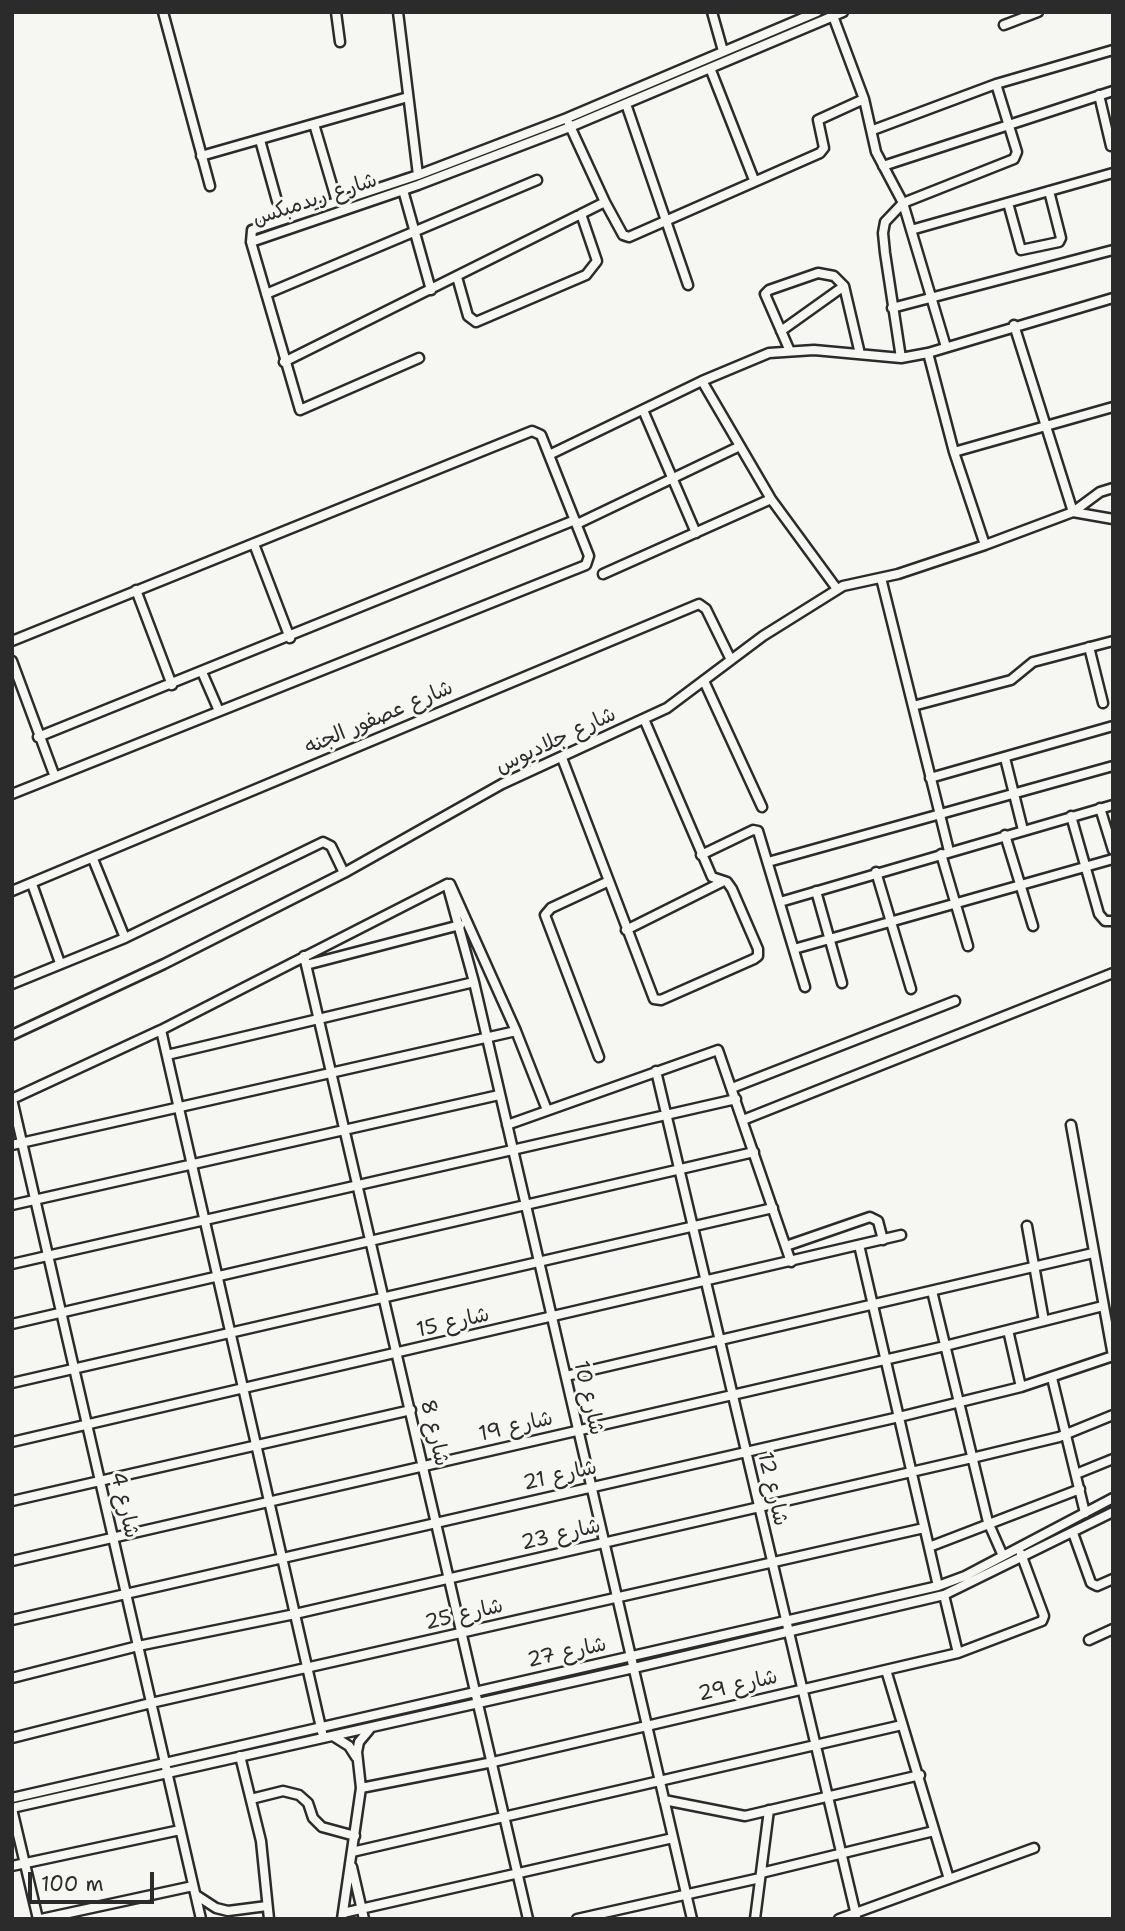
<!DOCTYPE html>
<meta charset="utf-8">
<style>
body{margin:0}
#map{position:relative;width:1125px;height:1931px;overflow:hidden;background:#f6f6f2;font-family:"Shantell Sans",sans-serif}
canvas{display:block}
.frame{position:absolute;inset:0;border:14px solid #2b2b2b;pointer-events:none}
.scale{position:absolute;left:28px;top:1872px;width:126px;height:32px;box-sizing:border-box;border:4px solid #2b2b2b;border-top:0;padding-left:9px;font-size:21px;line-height:24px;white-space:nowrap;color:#2b2b2b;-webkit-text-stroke:5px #f6f6f2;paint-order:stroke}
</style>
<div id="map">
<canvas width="1125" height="1931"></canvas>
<div class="frame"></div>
<div class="scale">100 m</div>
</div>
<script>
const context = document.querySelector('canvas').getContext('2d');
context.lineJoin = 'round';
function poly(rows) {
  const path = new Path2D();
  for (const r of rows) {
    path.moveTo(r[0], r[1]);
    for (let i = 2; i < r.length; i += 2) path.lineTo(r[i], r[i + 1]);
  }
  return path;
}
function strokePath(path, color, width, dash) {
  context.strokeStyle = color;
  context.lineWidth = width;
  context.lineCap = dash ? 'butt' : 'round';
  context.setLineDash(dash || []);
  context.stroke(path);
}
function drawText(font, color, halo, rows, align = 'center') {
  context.font = font + ' "Shantell Sans","Playpen Sans Arabic",sans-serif';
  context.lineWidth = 6;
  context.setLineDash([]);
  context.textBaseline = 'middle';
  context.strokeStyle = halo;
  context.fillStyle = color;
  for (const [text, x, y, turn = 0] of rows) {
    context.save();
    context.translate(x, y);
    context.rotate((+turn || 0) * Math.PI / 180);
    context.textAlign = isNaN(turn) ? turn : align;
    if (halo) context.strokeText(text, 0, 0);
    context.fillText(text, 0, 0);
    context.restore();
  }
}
const street = poly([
 [163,12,210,186],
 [336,12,340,42],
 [398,12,418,175],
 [712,12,723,51],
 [833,16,864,99,876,152,903,203,946,347],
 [1004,25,1038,12],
 [710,68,754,180],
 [1099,95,1111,146],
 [626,104,688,285],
 [314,124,337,202],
 [569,124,605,202,623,235,629,237,820,153,824,148,818,120,864,99],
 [873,130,996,84,1113,50],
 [260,140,277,201],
 [201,156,408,97],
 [883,166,1113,91],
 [403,190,431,290],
 [1008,203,1021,250,1059,242,1061,238,1049,191],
 [911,230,1113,173],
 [251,242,418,185,570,127,843,12],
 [457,277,468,316,476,322,586,275,597,261,581,214],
 [266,294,537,180],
 [892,308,1113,250],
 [1014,325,1073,512,1113,519],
 [781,331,844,286],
 [789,349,765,294,769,290,818,273,834,276,844,286,860,354],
 [928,353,954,452,985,545],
 [419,358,300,410,251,242,252,230,418,175,567,118,817,12],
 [901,358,885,253,883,233,885,222,903,203,1014,159,1017,152,996,84],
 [284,362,605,202],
 [702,381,771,499,837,589],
 [643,410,696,533],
 [954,452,1113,407],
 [549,455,702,381,769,353,814,350,901,358,928,353,1113,298],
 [577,524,738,447],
 [254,544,290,638],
 [603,574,771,499],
 [881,578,949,851],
 [136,590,172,685],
 [12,641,532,431,541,435,589,556,586,565,12,794],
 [1089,647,1103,703],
 [12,661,55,777],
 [202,672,219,711],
 [704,681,762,807],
 [913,706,1011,680,1033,662,1113,641],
 [38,737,575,520],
 [562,758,654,999,661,1000,754,959,758,956,758,949,732,889,727,882,712,877,644,719],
 [1005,758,1023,830],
 [930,778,1113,726],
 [1100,808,1113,850],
 [1071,816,1099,914,1105,921,1113,921],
 [1005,835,1033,926],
 [941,854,968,946],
 [701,855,753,830,758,831,805,987],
 [93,859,125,938],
 [768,862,1113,766],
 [876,872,911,989],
 [32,884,60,963],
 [447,884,474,982,692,1919],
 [450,884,516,1031,547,1110],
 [12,891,699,604,706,609,731,660],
 [816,891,842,983],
 [780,902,1113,805],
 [626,930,722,882],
 [794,949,1113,859],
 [304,956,528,1919],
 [306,965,460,925],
 [12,984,125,938,323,842,331,846,344,873],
 [161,1030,322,1732],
 [12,1035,164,964,344,873,502,784,667,708,763,636,843,586,898,574,985,545,1073,512,1100,492,1113,488],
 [167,1055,474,982],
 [599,1057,545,915,551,908,607,882],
 [656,1071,856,1915],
 [732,1088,955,1001],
 [12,1099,201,1919],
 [12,1099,161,1030,447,884],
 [743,1120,1113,973],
 [507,1125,718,1050,791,1262],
 [1071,1125,1113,1356],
 [12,1145,516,1031],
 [12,1205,499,1095],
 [1027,1226,1044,1321],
 [859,1245,938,1586],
 [786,1246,870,1217,878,1221,883,1240],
 [12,1264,736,1099],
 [932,1291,988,1522,1003,1556],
 [12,1324,754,1152],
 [1008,1330,1021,1387],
 [566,1376,1093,1253],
 [1052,1378,1085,1513],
 [12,1383,773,1208],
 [12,1442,901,1235],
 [1076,1474,1113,1459],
 [12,1501,411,1410],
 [1073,1533,1091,1583,1097,1586,1113,1579],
 [929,1547,1080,1489],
 [12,1561,945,1346,1103,1306],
 [944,1595,958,1653],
 [12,1620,899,1417,1021,1387,1113,1356],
 [1089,1640,1113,1629],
 [886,1670,949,1879],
 [12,1678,138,1646,295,1614,972,1458,1059,1437,1113,1415],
 [333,1736,349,1746,356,1757],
 [12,1738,151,1703,924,1528],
 [240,1756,261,1841,269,1919],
 [361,1788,493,1762,958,1653,1042,1621,1044,1616,1021,1554],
 [12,1798,938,1586,965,1576,1113,1498],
 [251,1799,283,1791,299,1795,308,1803,313,1818,322,1827,355,1836],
 [664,1800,745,1816,920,1775],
 [12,1808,634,1668,944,1595,1113,1512],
 [12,1809,38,1919],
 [352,1852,902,1725],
 [12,1866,180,1830],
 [352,1867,364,1919],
 [761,1873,934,1831],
 [196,1895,216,1908,228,1911,267,1906],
 [343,1913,673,1838],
 [41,1919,193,1886],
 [342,1919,361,1788,357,1752,359,1742,369,1730],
 [577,1919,760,1878],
 [755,1919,769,1810],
 [839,1919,1034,1848]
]);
strokePath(street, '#2b2b2b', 13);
strokePath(street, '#f6f6f2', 8);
drawText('21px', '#2b2b2b', '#f6f6f2', [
 ["شارع ريدمبكس",315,200,-18],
 ["شارع عصفور الجنه",379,718,-23],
 ["شارع جلاديوس",556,741,-25],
 ["شارع 15",453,1323,-13],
 ["شارع 10",588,1398,77],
 ["شارع 19",516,1427,-13],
 ["شارع 8",434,1433,77],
 ["شارع 21",560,1476,-13],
 ["شارع 12",772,1489,77],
 ["شارع 4",124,1505,77],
 ["شارع 23",561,1535,-13],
 ["شارع 25",464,1615,-13],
 ["شارع 27",567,1653,-12],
 ["شارع 29",738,1686,-13]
]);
</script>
